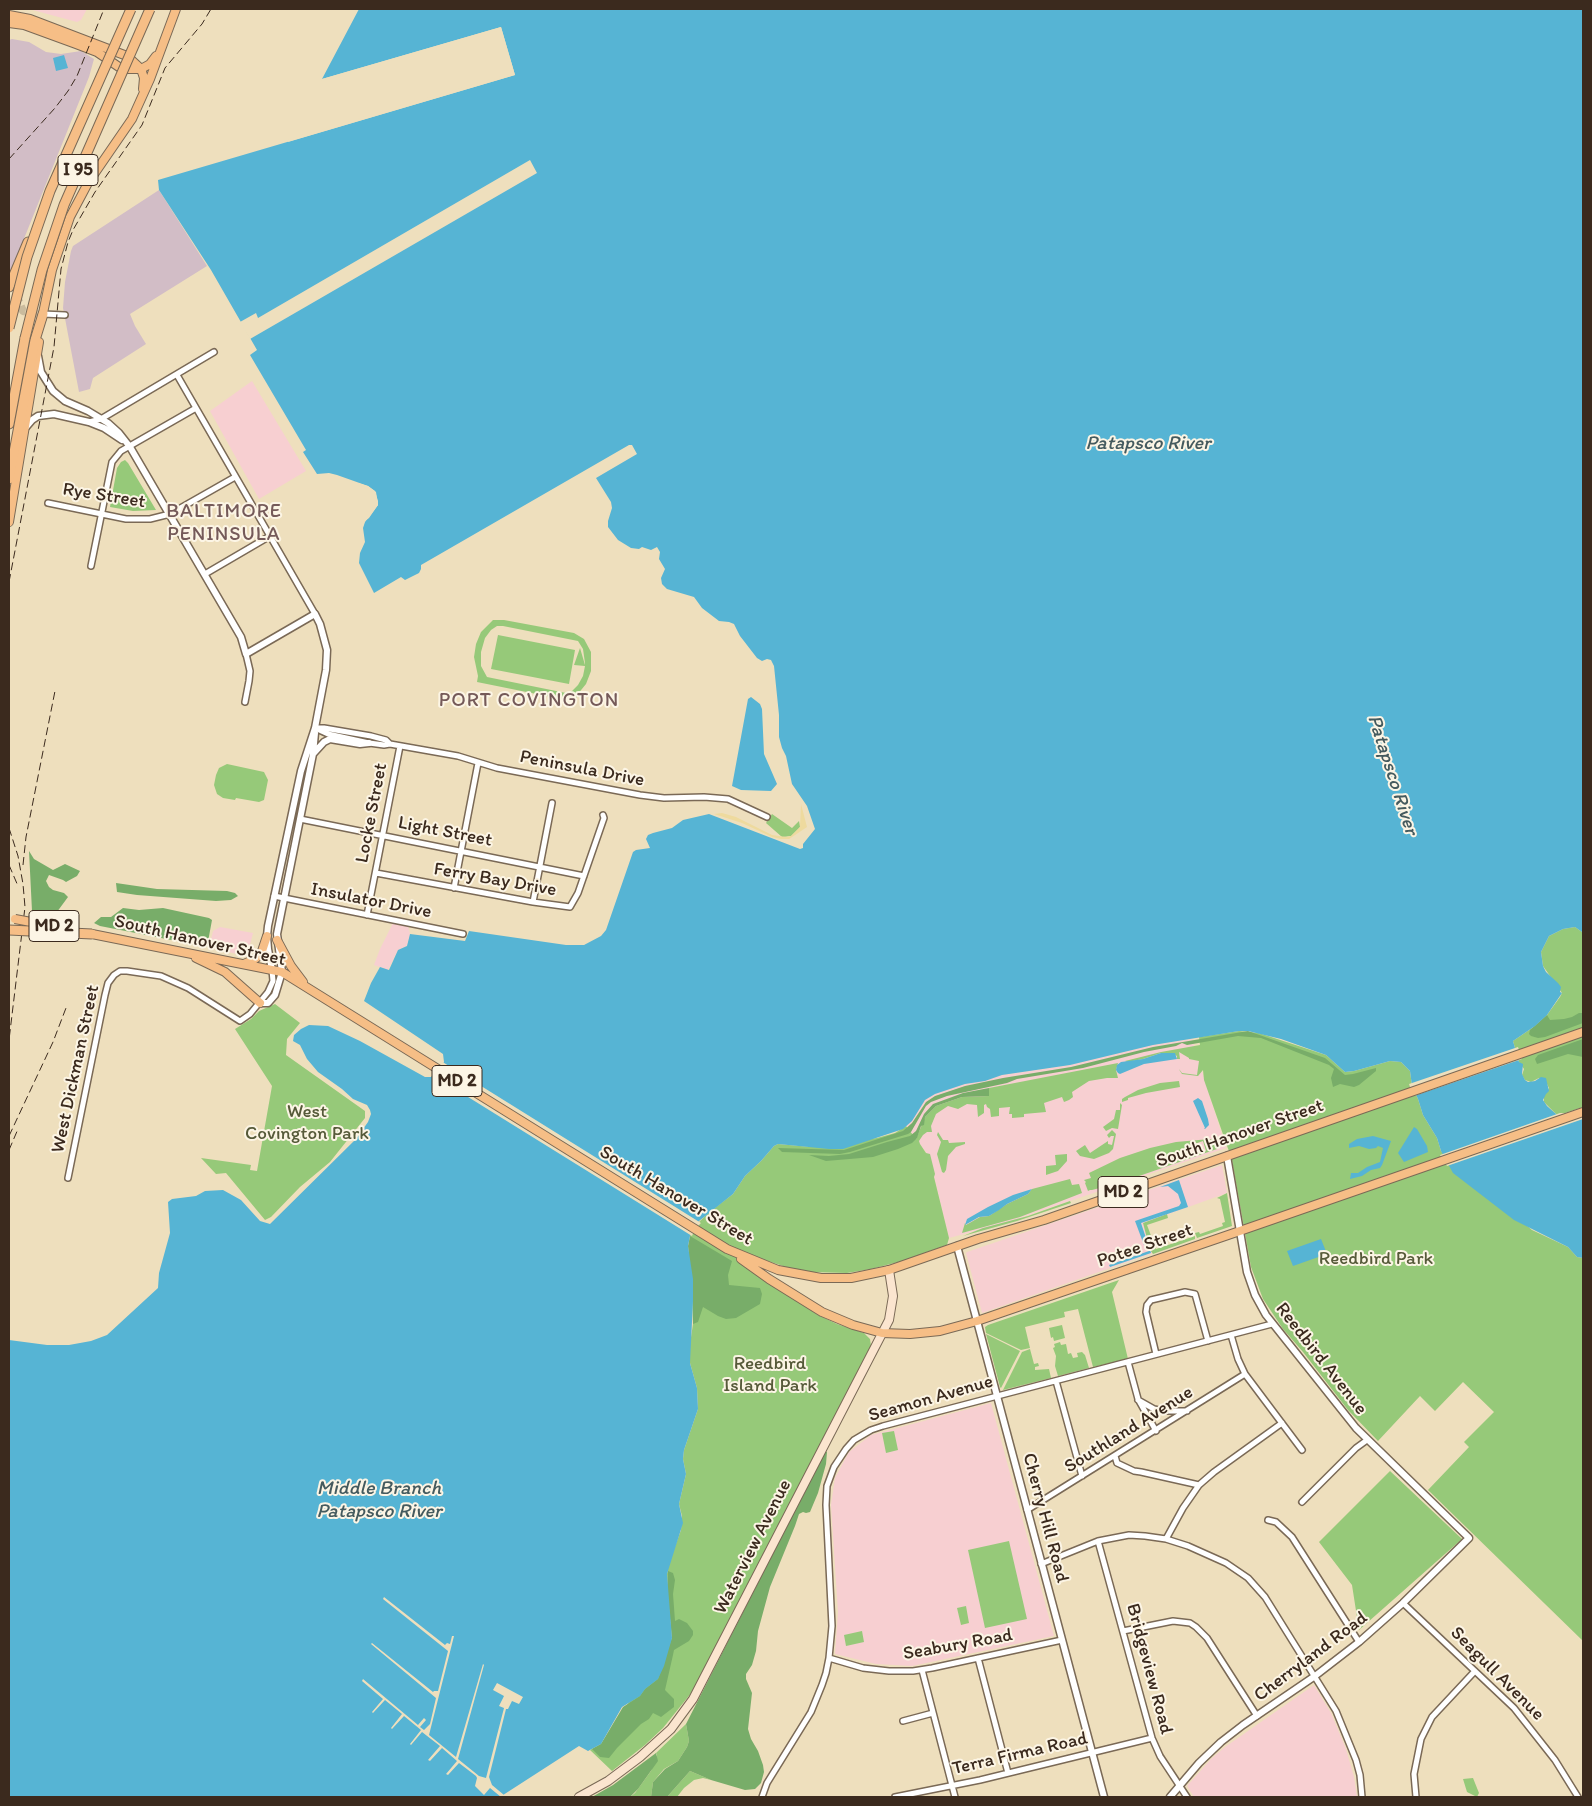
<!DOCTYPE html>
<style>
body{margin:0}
#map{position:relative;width:1592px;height:1806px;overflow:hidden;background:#eedfbd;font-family:Itim,sans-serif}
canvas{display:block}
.frame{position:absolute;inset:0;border:10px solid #3b2a1e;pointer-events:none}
</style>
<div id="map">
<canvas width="1592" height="1806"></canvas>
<div class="frame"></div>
</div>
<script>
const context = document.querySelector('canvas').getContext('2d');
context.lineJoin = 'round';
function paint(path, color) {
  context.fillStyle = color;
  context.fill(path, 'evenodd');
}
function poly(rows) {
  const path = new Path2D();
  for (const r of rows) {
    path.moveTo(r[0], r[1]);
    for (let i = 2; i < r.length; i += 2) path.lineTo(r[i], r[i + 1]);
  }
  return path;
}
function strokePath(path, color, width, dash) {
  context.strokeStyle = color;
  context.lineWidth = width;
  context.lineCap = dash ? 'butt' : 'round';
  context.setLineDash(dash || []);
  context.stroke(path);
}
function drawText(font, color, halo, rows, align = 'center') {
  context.font = font + ' Itim,sans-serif';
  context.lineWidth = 4;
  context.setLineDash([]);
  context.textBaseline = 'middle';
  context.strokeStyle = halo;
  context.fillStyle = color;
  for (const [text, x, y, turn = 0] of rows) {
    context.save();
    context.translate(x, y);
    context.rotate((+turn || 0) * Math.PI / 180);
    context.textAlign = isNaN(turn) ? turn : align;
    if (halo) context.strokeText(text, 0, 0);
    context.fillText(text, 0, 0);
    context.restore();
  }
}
paint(poly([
 [29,9,87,9,81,20,77,22],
 [252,381,306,471,259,499,210,411],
 [393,923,408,925,410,934,407,946,398,950,388,970,374,965,380,949],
 [220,927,253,933,247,956,209,948,213,931],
 [1192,1039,1226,1148,1005,1223,949,1238,929,1156,906,1126,912,1121,925,1100,935,1094,965,1084,985,1081,1002,1075,1070,1065,1153,1045],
 [1222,1165,1227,1193,1144,1223,1153,1253,982,1313,966,1253,967,1252],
 [991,1403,1054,1636,912,1666,876,1664,835,1654,838,1612,831,1505,835,1478,844,1461,849,1452,871,1435],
 [1314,1685,1331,1713,1346,1749,1354,1777,1357,1797,1194,1797,1187,1786,1211,1759,1225,1747]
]), '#f7cfd1');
paint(poly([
 [12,39,29,42,46,52,61,54,81,51,94,59,89,77,9,276,9,40],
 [159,190,207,266,130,314,135,326,146,344,93,378,90,389,79,392,63,308,65,282,71,251,73,246]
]), '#d2bdc6');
paint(poly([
 [125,460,128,463,156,510,133,511,110,507,117,468,121,462],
 [493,620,504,620,574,633,584,639,591,652,591,671,586,684,577,695,576,702,477,682,478,676,474,657,476,644,481,632],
 [497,626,503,626,578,641,583,649,585,663,585,665,580,648,574,665,585,666,583,676,578,685,572,691,566,693,487,677,481,666,481,652,485,638,491,630],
 [498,635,575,650,569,684,491,669],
 [227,764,264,772,268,780,264,800,259,802,236,798,235,800,223,798,217,794,214,785,216,775,219,768],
 [772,814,792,828,799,821,800,827,791,836,782,837,766,823],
 [1575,927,1582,932,1583,937,1583,1110,1561,1116,1556,1114,1544,1102,1544,1096,1549,1088,1546,1082,1539,1078,1531,1082,1525,1080,1522,1075,1524,1069,1519,1062,1513,1041,1535,1026,1547,1015,1560,997,1562,993,1543,966,1541,952,1549,936,1563,929],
 [275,1004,300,1023,287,1039,286,1055,365,1111,365,1118,330,1162,300,1187,271,1217,265,1220,226,1173,216,1174,201,1158,251,1165,250,1170,257,1171,272,1086,235,1029,251,1019,259,1011],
 [1239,1031,1259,1033,1326,1055,1345,1072,1354,1071,1390,1061,1401,1062,1410,1071,1412,1086,1418,1099,1423,1115,1437,1138,1441,1151,1532,1230,1568,1247,1577,1257,1583,1258,1583,1641,1428,1490,1469,1447,1464,1442,1494,1412,1463,1382,1435,1411,1420,1396,1378,1441,1348,1410,1303,1352,1283,1329,1263,1299,1251,1267,1232,1160,1204,1080,1203,1070,1198,1076,1182,1074,1180,1071,1179,1069,1182,1073,1197,1075,1199,1061,1189,1059,1189,1058,1179,1052,1180,1059,1177,1059,1177,1056,1172,1053,1161,1053,1143,1059,1127,1062,1125,1061,1161,1052,1200,1045,1199,1037],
 [1118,1063,1116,1070,1118,1078,1107,1078,1089,1081,1072,1092,1073,1097,1069,1100,1064,1102,1062,1097,1044,1103,1046,1112,1024,1114,1024,1117,1012,1118,1012,1114,1009,1114,1010,1107,999,1108,999,1116,991,1117,990,1109,987,1107,986,1104,984,1105,984,1113,978,1117,977,1105,967,1104,958,1109,948,1106,936,1114,931,1126,932,1132,927,1132,923,1135,919,1141,920,1144,926,1153,930,1154,935,1174,934,1177,949,1238,947,1245,944,1246,902,1261,871,1269,847,1273,808,1272,789,1268,756,1257,749,1270,818,1315,837,1324,864,1333,870,1339,871,1346,692,1692,663,1728,645,1745,612,1771,590,1750,601,1744,672,1638,667,1574,669,1563,681,1530,682,1516,679,1504,686,1474,683,1459,684,1450,698,1409,697,1388,690,1363,690,1344,693,1324,690,1236,693,1228,707,1214,733,1194,745,1176,761,1161,774,1146,778,1144,811,1147,877,1138,895,1133,906,1126,916,1139,925,1117,936,1106,962,1097,989,1096,989,1088],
 [1179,1081,1180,1087,1146,1093,1128,1098,1128,1100,1122,1102,1122,1099,1125,1097,1138,1090,1160,1083],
 [1120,1103,1122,1105,1118,1129,1112,1128,1106,1131,1103,1127,1114,1119,1116,1110,1120,1110],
 [1112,1130,1116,1134,1113,1149,1109,1153,1094,1159,1080,1156,1076,1151,1085,1145,1090,1153,1108,1141,1108,1144,1112,1145,1114,1136,1111,1136,1109,1138,1107,1135],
 [938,1132,943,1140,948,1140,949,1143,965,1142,965,1144,956,1147,948,1156,946,1170,944,1173,942,1172,937,1154,941,1142,937,1135],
 [1210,1139,1214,1141,1217,1149,1119,1183,1092,1190,1090,1190,1088,1191,1085,1183,1086,1182,1084,1180,1091,1178,1089,1173,1120,1158,1150,1148,1176,1142],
 [1203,1141,1206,1151,1192,1156,1189,1146],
 [1067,1154,1067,1161,1058,1171,1046,1175,1046,1166,1056,1165,1055,1155],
 [1070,1179,1072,1185,1079,1184,1082,1193,1020,1217,962,1233,965,1223,966,1225,980,1217,989,1216,1007,1204,1028,1194,1032,1189],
 [1227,1193,1232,1226,1197,1238,1195,1233,1199,1232,1200,1234,1223,1226,1222,1223,1225,1222,1220,1199,1217,1198],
 [1070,1201,1071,1203,1017,1221,963,1236,983,1228,1028,1216],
 [1167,1214,1168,1218,1147,1225,1156,1249,1195,1236,1195,1239,1153,1254,1150,1250,1143,1223],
 [1119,1280,1112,1292,1128,1359,1093,1367,1078,1309,1064,1312,1065,1317,1025,1327,1030,1348,1021,1350,986,1333,985,1327,988,1325],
 [1062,1325,1065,1338,1054,1341,1053,1337,1051,1338,1049,1328],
 [986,1334,1020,1351,1001,1388,1000,1387],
 [1060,1342,1061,1345,1066,1344,1068,1354,1071,1353,1073,1358,1078,1357,1077,1353,1082,1352,1085,1355,1089,1368,1058,1376,1055,1366,1056,1356,1053,1348,1055,1347,1054,1344],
 [1030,1349,1034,1364,1038,1363,1039,1366,1035,1367,1035,1370,1049,1369,1051,1378,1003,1390,1022,1352],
 [894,1431,898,1450,886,1453,882,1433],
 [1390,1471,1462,1539,1359,1630,1352,1585,1319,1542],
 [1009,1541,1027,1619,985,1628,968,1550],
 [966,1606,969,1623,961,1625,957,1608],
 [862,1631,864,1642,846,1646,844,1635],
 [686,1724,689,1741,687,1747,678,1761,664,1769,653,1782,651,1797,630,1797,635,1793,651,1771,657,1755,656,1753],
 [690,1771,711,1780,703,1778,694,1780,684,1788,677,1797,667,1797],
 [1473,1778,1479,1793,1477,1797,1467,1792,1463,1779]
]), '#96c979');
paint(poly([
 [29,851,34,859,53,870,65,864,80,871,77,876,66,882,63,880,49,875,46,881,49,887,53,890,64,893,68,897,54,916,32,911],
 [116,883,157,889,227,891,235,893,238,896,231,900,216,901,137,895,117,892],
 [123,908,139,910,163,908,209,918,212,920,207,947,100,926,94,923,101,917,111,917],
 [1579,1013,1583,1013,1583,1023,1545,1037,1538,1038,1531,1036,1529,1034,1530,1030,1547,1015,1550,1020,1564,1019,1572,1017],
 [1248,1031,1325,1058,1345,1075,1353,1074,1376,1068,1376,1071,1359,1085,1354,1087,1340,1084,1333,1087,1331,1078,1334,1069,1329,1065,1261,1038,1238,1036,1187,1045,1182,1043,1176,1046,1144,1052,1083,1068,1017,1079,1007,1083,947,1096,931,1102,926,1106,911,1132,908,1134,850,1152,840,1154,782,1152,778,1148,844,1150,903,1131,912,1123,926,1102,935,1096,965,1086,1003,1078,1071,1067,1153,1047],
 [1583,1039,1583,1057,1568,1054,1537,1064,1535,1059,1538,1055],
 [989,1088,989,1096,962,1097,936,1106,925,1117,924,1125,921,1126,917,1138,912,1143,898,1149,873,1157,826,1161,809,1155,829,1156,849,1154,887,1142,910,1136,916,1131,924,1114,933,1104,963,1093],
 [690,1236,732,1261,728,1275,729,1285,760,1288,762,1294,760,1304,736,1318,726,1319,718,1316,703,1307,698,1322,693,1324,693,1301,688,1246],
 [825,1451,827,1452,826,1464,818,1493,810,1512,806,1513,803,1512,799,1514,795,1526,770,1587,758,1631,756,1651,752,1665,746,1674,746,1679,752,1693,748,1729,751,1739,758,1751,763,1765,764,1772,761,1783,755,1789,745,1790,711,1780,690,1771,667,1797,651,1797,653,1782,665,1769,678,1761,687,1747,689,1741,686,1724],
 [668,1571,673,1573,675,1580,673,1594,675,1621,679,1619,687,1623,693,1631,693,1635,689,1641,674,1650,673,1655,665,1690,674,1699,674,1707,661,1717,653,1713,649,1719,641,1724,617,1748,609,1758,600,1757,592,1749,601,1744,623,1707,640,1696,645,1689,658,1679,672,1638,667,1589],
 [656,1753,658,1761,638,1789,630,1797,592,1797,613,1785]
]), '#78ad69');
paint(poly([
 [801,804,807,827,789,839,781,839,772,837,742,823,714,814,722,813,736,817,772,835,786,837,791,836,800,827]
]), '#eeda9e');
paint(poly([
 [359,9,1583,9,1583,937,1582,932,1575,927,1563,929,1549,936,1541,952,1543,966,1546,972,1558,983,1561,987,1560,992,1562,993,1547,1015,1535,1026,1513,1041,1519,1062,1523,1064,1522,1074,1525,1080,1528,1082,1535,1081,1541,1077,1546,1078,1549,1091,1546,1094,1543,1100,1547,1106,1556,1114,1561,1116,1583,1110,1583,1258,1577,1257,1568,1247,1514,1220,1453,1173,1441,1151,1437,1138,1423,1115,1418,1099,1412,1086,1410,1071,1401,1062,1390,1061,1354,1071,1345,1072,1326,1055,1281,1039,1248,1031,1239,1031,1153,1045,1070,1065,1002,1075,985,1081,965,1084,935,1094,925,1100,912,1121,903,1129,843,1149,829,1149,778,1144,774,1146,761,1161,745,1176,733,1194,699,1221,693,1228,690,1236,688,1246,693,1279,693,1301,690,1363,697,1388,698,1409,684,1450,683,1459,686,1474,679,1504,683,1523,667,1574,672,1638,664,1666,658,1679,645,1689,640,1696,622,1707,601,1744,588,1751,579,1746,500,1797,9,1797,9,1340,47,1345,69,1345,91,1341,107,1335,158,1288,159,1273,170,1233,168,1202,172,1199,196,1196,205,1191,223,1190,241,1200,260,1221,270,1224,356,1139,368,1122,371,1114,370,1110,367,1105,353,1099,342,1089,318,1072,307,1059,300,1045,293,1041,294,1035,301,1029,309,1025,328,1026,360,1041,425,1077,431,1077,444,1062,443,1054,364,1001,371,983,380,967,389,970,398,950,407,946,410,934,465,941,469,931,566,945,584,945,601,936,606,930,633,852,636,850,650,848,646,839,648,835,653,833,672,828,683,820,709,814,800,849,803,848,803,844,815,829,807,806,792,784,786,756,782,748,779,737,779,715,774,666,771,660,767,659,762,661,757,658,740,636,734,624,729,622,719,621,702,608,694,597,667,589,662,584,661,578,665,569,659,559,660,552,657,547,651,550,642,547,639,549,631,548,618,540,608,527,608,521,612,508,611,502,596,478,637,454,632,445,629,445,421,565,421,569,419,573,405,580,401,577,374,593,359,563,360,553,365,542,363,528,365,522,378,505,376,492,368,486,337,475,329,473,317,474,303,452,306,450,250,355,257,350,211,270,159,190,158,180,515,75,501,27,322,79],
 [64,55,68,68,56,71,53,58],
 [751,697,760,704,762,709,764,754,777,784,771,791,741,790,732,786,748,699],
 [1161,1053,1175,1053,1177,1059,1144,1064,1120,1074,1118,1073,1116,1070,1117,1065,1121,1062,1143,1059],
 [1198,1098,1202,1101,1208,1119,1209,1125,1205,1129,1204,1129,1205,1128,1193,1101],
 [1414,1127,1417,1129,1427,1146,1428,1152,1404,1162,1398,1153],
 [1373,1136,1391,1141,1382,1165,1380,1168,1371,1170,1362,1176,1350,1179,1351,1173,1358,1173,1367,1167,1380,1162,1383,1148,1378,1146,1376,1148,1369,1149,1359,1146,1349,1148,1349,1144,1357,1139],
 [1179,1180,1188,1207,1141,1223,1151,1253,1110,1267,1109,1265,1149,1251,1146,1244,1144,1245,1135,1221,1179,1206,1181,1203,1178,1194,1168,1186,1160,1187],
 [1032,1189,1028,1194,1007,1204,999,1210,989,1216,979,1217,965,1225,967,1219,988,1207,1013,1195],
 [1321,1239,1327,1254,1293,1266,1287,1251]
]), '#56b4d4');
paint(poly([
 [501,27,515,75,288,142,289,139,512,73,500,30,321,81,322,79],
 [530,160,537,173,250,339,240,322,256,313,258,318],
 [358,483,368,486,375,491,378,501,378,505,369,518,365,521,361,530,362,521,375,504,375,496,367,488,358,485],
 [1518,1047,1522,1059,1414,1096,1410,1087,1409,1084],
 [441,1061,701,1223,695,1229,692,1236,431,1074],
 [1583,1107,1583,1119,1447,1166,1440,1155,1560,1113,1565,1113],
 [384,1597,445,1645,447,1643,450,1644,452,1636,454,1636,429,1735,456,1757,483,1664,484,1665,458,1759,479,1776,486,1778,504,1708,499,1706,504,1696,493,1690,497,1683,523,1697,519,1704,512,1701,508,1709,506,1709,489,1777,492,1785,504,1795,501,1797,490,1788,484,1795,475,1786,477,1778,476,1776,459,1763,448,1775,446,1774,457,1761,442,1748,430,1761,428,1760,440,1746,422,1732,411,1745,410,1744,421,1730,404,1716,392,1729,391,1728,402,1714,385,1700,373,1713,372,1712,383,1699,362,1681,363,1679,418,1725,424,1718,426,1720,420,1727,424,1730,430,1724,436,1698,371,1644,372,1643,433,1692,434,1691,438,1691,448,1651,383,1599]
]), '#eedfbd');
strokePath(poly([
 [16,295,23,311,38,314]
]), '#cabb9d', 8, [8, 4]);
const minor = poly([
 [43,314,65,315],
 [177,375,315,614],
 [89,422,101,419,214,352],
 [48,503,126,519,150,519,170,514,235,477],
 [91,566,112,462,121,451,196,408],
 [205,574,270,536],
 [245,702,249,681,250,671,246,654],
 [315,728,328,734,369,743,384,745,390,744,458,756,497,768,640,795,664,798,704,797,728,799,767,817],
 [316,728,324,728,371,736,386,740,390,744],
 [300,819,584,876],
 [376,873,533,902,570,907,578,893,604,818,603,815],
 [454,888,478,763],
 [274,896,463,934],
 [533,902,552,803],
 [367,915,400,746],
 [68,1178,105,995,108,983,114,975,120,971,127,971,161,976,188,988,240,1021,250,1014,268,992,273,981,272,970],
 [1231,1335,1238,1359,1245,1374,1302,1450],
 [1156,1354,1146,1312,1147,1305,1151,1300,1185,1292,1195,1294,1208,1341],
 [1128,1362,1138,1399,1156,1431],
 [1056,1381,1082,1476],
 [1138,1400,1154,1409,1164,1411,1187,1411],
 [1115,1456,1117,1463,1134,1471,1141,1472,1199,1485],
 [1302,1502,1356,1448,1367,1440],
 [1027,1510,1245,1374],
 [1268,1520,1276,1522,1292,1537,1359,1642],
 [1166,1539,1183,1508,1199,1485,1214,1472,1282,1423],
 [1098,1541,1152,1738,1160,1756,1187,1797],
 [1041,1564,1098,1541,1129,1535,1145,1536,1166,1539,1188,1546,1226,1563,1248,1578,1265,1597,1336,1711,1356,1760,1360,1775,1362,1797],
 [1403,1603,1514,1708,1555,1760,1578,1797],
 [1123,1631,1173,1621,1190,1623,1196,1627,1207,1638,1257,1716],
 [829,1658,863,1668,889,1671,913,1671,932,1668,1062,1640],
 [978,1658,1008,1773],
 [922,1670,955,1797],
 [903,1721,933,1713],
 [762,1797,767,1783,811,1712,822,1685,826,1673,829,1658,832,1626,826,1505,827,1486,834,1467,846,1449,854,1440,871,1430,883,1426,1272,1324],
 [895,1797,980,1780,1152,1738],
 [1416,1797,1414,1774,1421,1739,1432,1717,1475,1671]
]);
const tertiary = poly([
 [38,356,41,372,53,391,65,401,88,411,108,423,119,433,130,447,241,637,246,654,315,614,320,624,327,650,326,670,315,728,301,771,268,926,267,936,268,949,272,970],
 [26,427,32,420,38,416,54,414,89,422,104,428,122,440],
 [313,754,324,742,330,739,360,744,369,743],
 [260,1003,268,1003,275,995,282,972,277,934,313,754,315,733],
 [957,1246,1104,1797],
 [1170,1797,1199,1763,1221,1742,1243,1725,1315,1676,1359,1642,1403,1603,1469,1538,1356,1428,1266,1315,1255,1295,1247,1272,1227,1156]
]);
const secondary = poly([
 [579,1797,608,1781,640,1757,671,1729,693,1699,889,1320,893,1296,889,1270]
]);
const primary = poly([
 [9,15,30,19,127,56,141,69,144,78,143,89],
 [9,23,24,25,76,44,97,52,119,67,126,69,141,69,150,64,156,56],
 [42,318,52,270,70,217,88,183,132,119,150,79,176,9],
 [9,522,39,342],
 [92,934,282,972,727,1249,778,1270,821,1278,851,1278,889,1270,978,1239,1044,1220,1583,1032],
 [277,940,291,966,303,982],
 [196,958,225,972,260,1003],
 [244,964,255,959,261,954,267,936],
 [741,1259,769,1279,822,1312,853,1325,882,1333,910,1334,940,1331,977,1321,1234,1233,1583,1112]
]);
const motorway = poly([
 [9,287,28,242],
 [9,424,25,338],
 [9,479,35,340,43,314]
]);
strokePath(minor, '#7a6956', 8);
strokePath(tertiary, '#7a6956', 9);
strokePath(secondary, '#7a6956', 10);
strokePath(primary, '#7a6956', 10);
strokePath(motorway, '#7a6956', 11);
strokePath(minor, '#fff', 5);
strokePath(tertiary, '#fff', 6);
strokePath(secondary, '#fbe5cf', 8);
strokePath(primary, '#f6be86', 8);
strokePath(motorway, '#f6be86', 9);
strokePath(poly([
 [9,159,55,108,68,91,77,76,104,9],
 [9,582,54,347,61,269,68,242,73,230,95,192,142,125,165,68,202,24,211,9],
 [9,828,18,856,23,884,25,907,9,1040],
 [9,865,18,886],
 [23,865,26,837,55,691],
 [9,1136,53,1042,66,1008],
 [9,1150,18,1129]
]), '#3b2a1e', 1, [8, 4]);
const primaryBridge = poly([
 [15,919,74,930]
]);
const motorwayBridge = poly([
 [9,328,27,257,50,191,131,9],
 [25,338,42,270,64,205,150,9],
 [9,930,92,934]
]);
strokePath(primaryBridge, '#7a6956', 10, []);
strokePath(motorwayBridge, '#7a6956', 11, []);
strokePath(primaryBridge, '#f6be86', 8);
strokePath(motorwayBridge, '#f6be86', 9);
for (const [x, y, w] of [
 [78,170,40],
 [54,926,50],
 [457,1081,50],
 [1123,1192,50]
]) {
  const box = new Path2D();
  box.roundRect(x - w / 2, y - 15.5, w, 31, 4);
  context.fillStyle = '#fcf5e5';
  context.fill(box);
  strokePath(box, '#3b2a1e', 1);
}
drawText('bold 18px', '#3b2a1e', null, [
 ["I 95",78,170],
 ["MD 2",54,926],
 ["MD 2",457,1081],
 ["MD 2",1123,1192]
]);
drawText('19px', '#3b2a1e', '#fcf5e5', [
 ["Rye Street",104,496,9],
 ["Peninsula Drive",582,769,11],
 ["Locke Street",372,813,-79],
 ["Light Street",445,832,11],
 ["Ferry Bay Drive",495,880,10],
 ["Insulator Drive",371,901,11],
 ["South Hanover Street",200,941,13],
 ["West Dickman Street",76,1069,-78],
 ["South Hanover Street",1240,1134,-19],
 ["South Hanover Street",676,1196,31],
 ["Potee Street",1145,1246,-19],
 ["Reedbird Avenue",1321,1359,52],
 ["Seamon Avenue",931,1399,-16],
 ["Southland Avenue",1129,1430,-32],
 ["Cherry Hill Road",1045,1518,75],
 ["Waterview Avenue",753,1547,-63],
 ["Seabury Road",958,1645,-10],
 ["Cherryland Road",1311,1657,-37],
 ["Bridgeview Road",1149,1669,75],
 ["Seagull Avenue",1497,1674,45],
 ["Terra Firma Road",1020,1754,-13]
]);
drawText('19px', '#565a39', '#fcf5e5', [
 ["West",307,1112],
 ["Covington Park",307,1134],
 ["Reedbird Park",1376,1259],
 ["Reedbird",770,1364],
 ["Island Park",770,1386]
]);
drawText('italic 20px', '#445a5e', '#fcf5e5', [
 ["Patapsco River",1148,444],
 ["Patapsco River",1392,775,72],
 ["Middle Branch",379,1489],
 ["Patapsco River",379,1512]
]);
context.letterSpacing = '1px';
drawText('20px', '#755a59', '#fcf5e5', [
 ["BALTIMORE",224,512],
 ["PENINSULA",224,535],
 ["PORT COVINGTON",529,701]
]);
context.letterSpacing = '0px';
</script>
